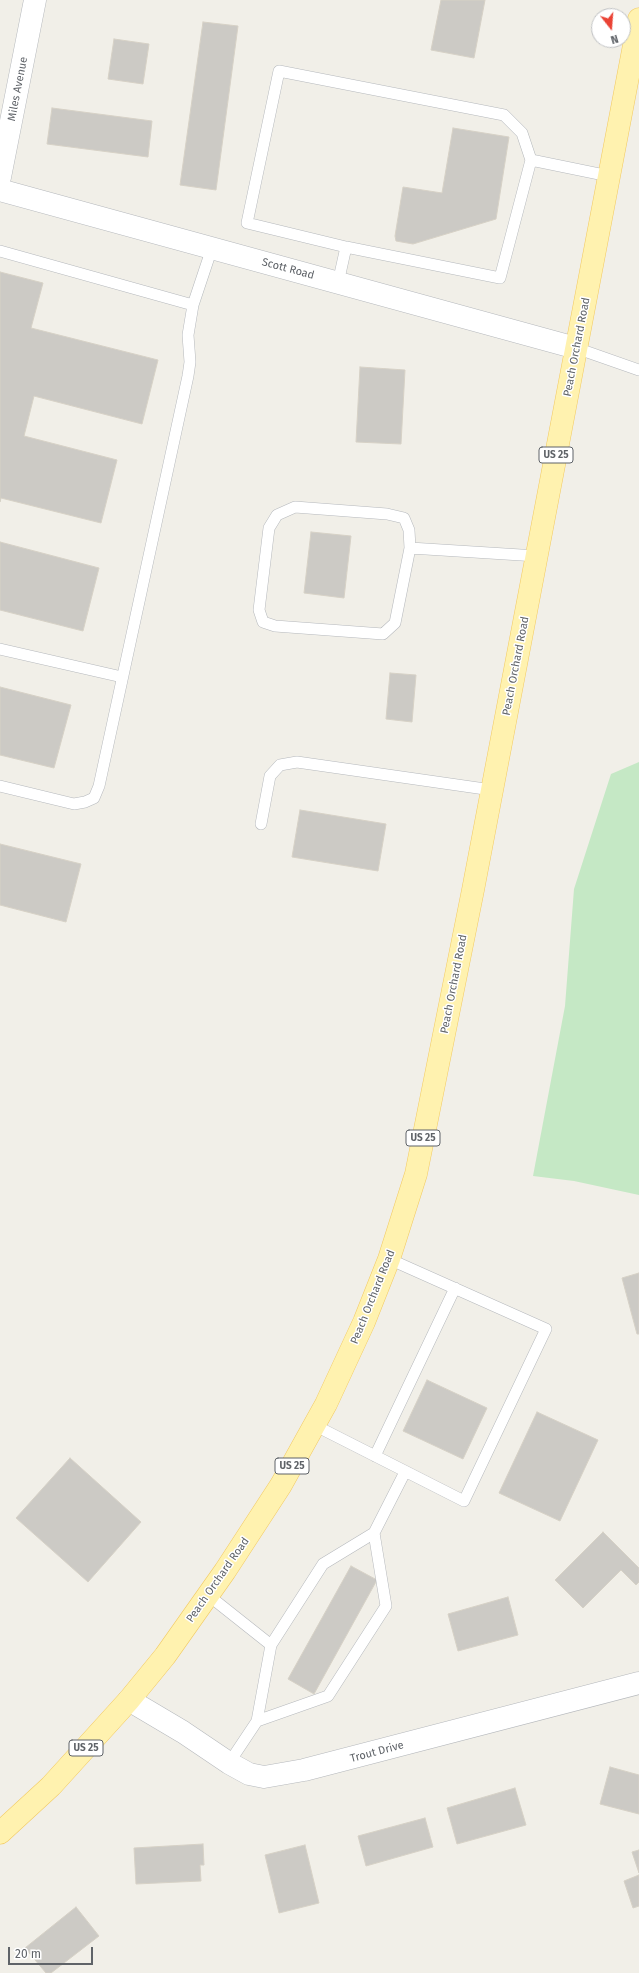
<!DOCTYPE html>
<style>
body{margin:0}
#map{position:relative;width:639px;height:1973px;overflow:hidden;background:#f1efe8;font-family:"Fira Sans",sans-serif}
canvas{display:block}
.north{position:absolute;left:591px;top:8px;width:40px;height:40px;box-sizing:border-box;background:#fff;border:1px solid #bfc1c3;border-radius:50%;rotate:163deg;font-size:11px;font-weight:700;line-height:16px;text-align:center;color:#5f6368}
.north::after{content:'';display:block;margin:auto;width:14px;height:18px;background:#ea4335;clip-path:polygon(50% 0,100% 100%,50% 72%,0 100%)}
.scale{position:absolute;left:8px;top:1947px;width:85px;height:18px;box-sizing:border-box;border:2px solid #5f6368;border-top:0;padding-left:5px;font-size:12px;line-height:14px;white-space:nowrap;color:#5f6368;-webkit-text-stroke:3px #fff;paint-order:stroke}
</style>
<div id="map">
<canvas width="639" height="1973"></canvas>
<div class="north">N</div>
<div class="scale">20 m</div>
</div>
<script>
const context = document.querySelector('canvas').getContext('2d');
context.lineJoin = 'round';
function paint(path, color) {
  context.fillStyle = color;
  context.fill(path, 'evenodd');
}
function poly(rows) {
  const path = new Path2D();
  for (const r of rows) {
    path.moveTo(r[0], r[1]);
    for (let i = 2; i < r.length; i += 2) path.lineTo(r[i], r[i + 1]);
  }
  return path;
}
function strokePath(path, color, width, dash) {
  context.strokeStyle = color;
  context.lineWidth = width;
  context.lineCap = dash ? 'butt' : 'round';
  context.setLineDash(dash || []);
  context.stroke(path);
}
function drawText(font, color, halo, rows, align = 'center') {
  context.font = font + ' "Fira Sans",sans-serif';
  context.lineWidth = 3;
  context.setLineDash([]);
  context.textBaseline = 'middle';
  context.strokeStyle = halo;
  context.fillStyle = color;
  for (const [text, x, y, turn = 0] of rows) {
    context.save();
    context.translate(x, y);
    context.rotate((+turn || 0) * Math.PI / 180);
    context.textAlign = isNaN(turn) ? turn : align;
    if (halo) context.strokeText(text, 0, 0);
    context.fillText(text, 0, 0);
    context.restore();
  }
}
paint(poly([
 [639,762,639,1195,574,1181,533,1176,565,1006,574,889,611,774]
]), '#c5e8c5');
const building = poly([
 [441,0,485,0,474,58,431,50,441,0],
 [203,22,238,26,216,190,180,185,203,22],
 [114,39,149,44,143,84,108,79,114,39],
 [52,108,152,121,148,157,47,144,52,108],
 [453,128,509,137,496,219,413,244,396,241,395,236,403,187,442,193,453,128],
 [0,272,43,283,31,328,158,360,142,424,34,396,24,436,117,460,101,523,1,498,0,502,0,272],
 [360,367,405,370,401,444,356,442,360,367],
 [311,532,351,536,344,598,304,593,311,532],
 [0,542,99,568,83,631,0,610,0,542],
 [390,673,416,675,412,722,386,719,390,673],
 [0,687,71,705,54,768,0,755,0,687],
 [300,810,386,824,378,871,292,857,300,810],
 [0,844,81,864,66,922,0,905,0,844],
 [639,1273,639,1334,637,1334,622,1278,639,1273],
 [427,1380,487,1408,463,1459,403,1431,427,1380],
 [537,1412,598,1440,560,1521,499,1493,537,1412],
 [70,1458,141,1522,88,1582,16,1518,70,1458],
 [603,1532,639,1568,639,1582,636,1585,621,1570,583,1608,555,1580,603,1532],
 [351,1566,377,1580,314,1694,288,1679,351,1566],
 [508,1597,518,1635,458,1651,448,1614,508,1597],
 [610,1767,639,1775,639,1814,600,1804,610,1767],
 [515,1788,526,1825,457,1844,447,1808,515,1788],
 [425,1818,433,1847,366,1866,358,1836,425,1818],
 [203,1844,204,1865,200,1865,201,1881,136,1884,134,1848,203,1844],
 [305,1845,319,1903,279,1913,265,1855,305,1845],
 [639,1850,639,1873,632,1852,639,1850],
 [639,1875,639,1906,633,1908,624,1881,639,1875],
 [76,1907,99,1936,51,1973,46,1973,25,1948,76,1907]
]);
paint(building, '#cccac5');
strokePath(building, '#d6d1c6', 1);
const service = poly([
 [531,160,522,133,504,115,279,71,247,223,346,247,500,278,531,160,609,176],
 [0,251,193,305],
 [338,283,346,247],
 [576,348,639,370],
 [410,548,395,623,383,634,275,626,263,622,259,610,269,528,277,515,295,507,387,514,404,518,409,530,410,548,537,556],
 [0,649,122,677],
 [0,786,74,804,85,802,94,798,99,786,188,376,190,362,188,335,193,305,212,248],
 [261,824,270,776,280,765,297,762,492,790],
 [314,1425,464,1501,546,1329,389,1259],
 [375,1456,455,1288],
 [374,1533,386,1606,328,1696,257,1721,271,1645,323,1564,374,1533,405,1472],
 [208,1595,271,1645],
 [229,1763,257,1721]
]);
const minor = poly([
 [0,177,35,0],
 [0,190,576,348],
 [129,1700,183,1732,229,1763,249,1774,264,1777,304,1770,639,1683]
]);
const primary = poly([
 [0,1833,51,1786,129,1700,165,1656,225,1571,281,1485,326,1404,364,1322,389,1259,416,1174,473,890,639,19]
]);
strokePath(service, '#b5b8bc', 12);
strokePath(minor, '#b5b8bc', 23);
strokePath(primary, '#f2c960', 23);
strokePath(service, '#fff', 11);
strokePath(minor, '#fff', 22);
strokePath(primary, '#fff2af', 22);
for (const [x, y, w] of [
 [556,455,34],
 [423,1138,34],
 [292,1466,34],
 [86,1748,34]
]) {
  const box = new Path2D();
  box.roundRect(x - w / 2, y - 8, w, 16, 3);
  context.fillStyle = '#fff';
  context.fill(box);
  strokePath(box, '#5f6368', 1);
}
drawText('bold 10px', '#5f6368', null, [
 ["US 25",556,455],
 ["US 25",423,1138],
 ["US 25",292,1466],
 ["US 25",86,1748]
]);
drawText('11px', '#5f6368', '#fff', [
 ["Miles Avenue",18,89,-79],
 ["Scott Road",288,269,15],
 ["Peach Orchard Road",577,347,-79],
 ["Peach Orchard Road",516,666,-79],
 ["Peach Orchard Road",454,984,-79],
 ["Peach Orchard Road",373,1297,-68],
 ["Peach Orchard Road",218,1580,-55],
 ["Trout Drive",377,1752,-15]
]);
</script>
